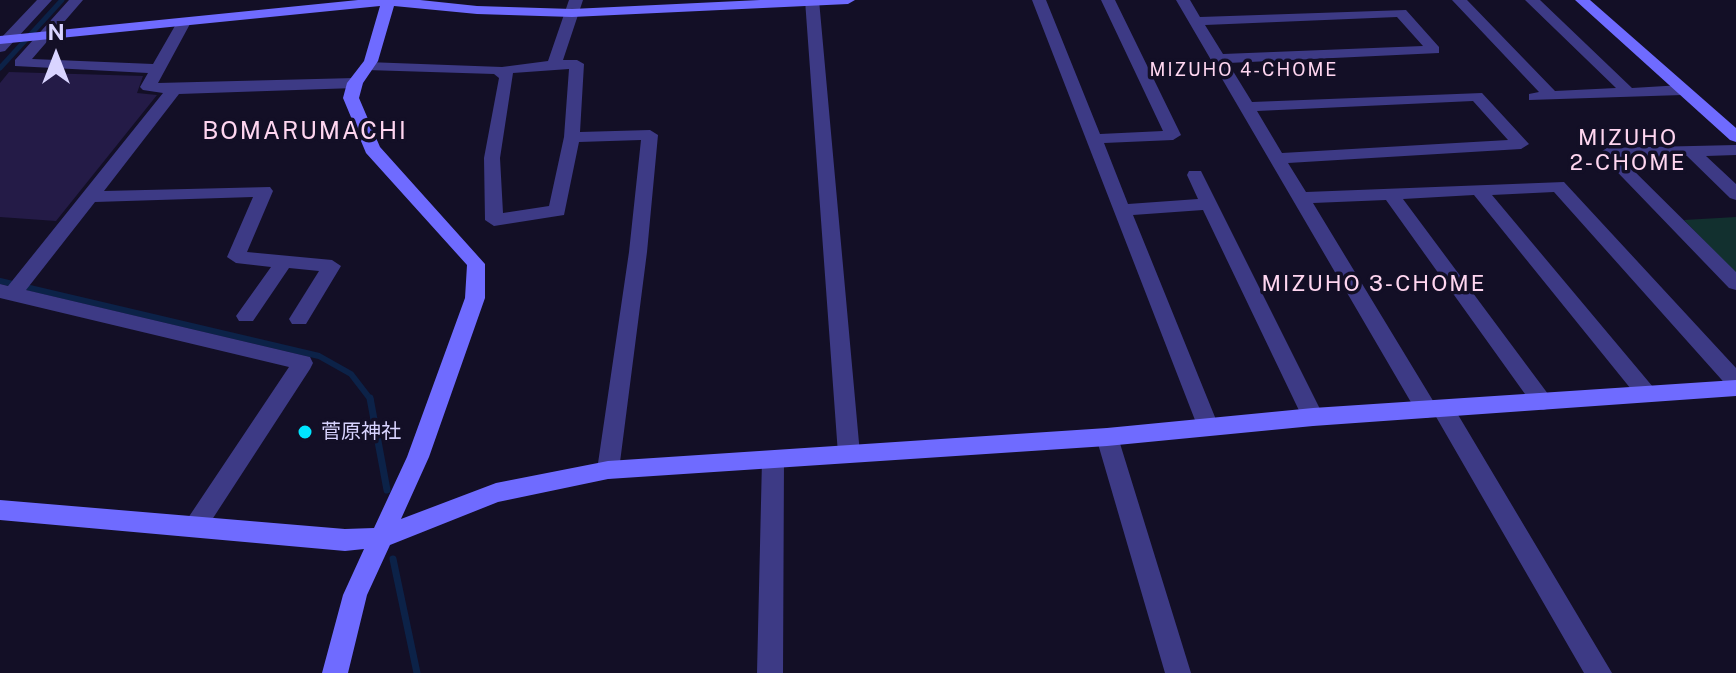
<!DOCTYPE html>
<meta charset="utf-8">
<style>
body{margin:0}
#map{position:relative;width:1736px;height:673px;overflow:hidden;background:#130f26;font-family:"Public Sans",sans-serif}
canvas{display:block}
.north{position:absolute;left:16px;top:16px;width:80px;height:80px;-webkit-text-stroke:6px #130f26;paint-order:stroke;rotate:0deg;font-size:22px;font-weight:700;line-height:32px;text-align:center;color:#d9d4ff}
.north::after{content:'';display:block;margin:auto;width:28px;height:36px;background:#d9d4ff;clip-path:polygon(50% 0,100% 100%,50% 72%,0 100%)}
</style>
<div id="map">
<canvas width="1736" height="673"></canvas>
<div class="north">N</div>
</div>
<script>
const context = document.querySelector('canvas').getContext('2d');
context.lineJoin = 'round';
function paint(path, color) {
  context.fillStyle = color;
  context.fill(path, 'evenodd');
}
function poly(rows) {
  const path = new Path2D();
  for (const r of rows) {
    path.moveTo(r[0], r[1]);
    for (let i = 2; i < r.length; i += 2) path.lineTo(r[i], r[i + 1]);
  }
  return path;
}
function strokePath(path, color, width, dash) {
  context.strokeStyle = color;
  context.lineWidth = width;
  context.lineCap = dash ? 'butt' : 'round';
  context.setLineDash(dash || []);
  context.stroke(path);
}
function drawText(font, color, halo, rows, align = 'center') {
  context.font = font + ' "Public Sans","Noto Sans JP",sans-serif';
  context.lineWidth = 7;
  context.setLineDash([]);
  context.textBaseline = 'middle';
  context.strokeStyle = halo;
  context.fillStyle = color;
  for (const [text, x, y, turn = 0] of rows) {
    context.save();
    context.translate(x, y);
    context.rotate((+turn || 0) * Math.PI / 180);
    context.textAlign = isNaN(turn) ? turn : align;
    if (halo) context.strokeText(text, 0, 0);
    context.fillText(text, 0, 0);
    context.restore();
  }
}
paint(poly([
 [1736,217,1736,274,1684,220]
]), '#12302f');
strokePath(poly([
 [0,68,62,0]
]), '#0c2248', 5);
strokePath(poly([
 [0,281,319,356,351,374,371,400]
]), '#0c2248', 6);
strokePath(poly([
 [370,398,387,490],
 [393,559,417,673]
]), '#0c2248', 7);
paint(poly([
 [9,72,143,76,137,93,157,95,56,221,0,217,0,83]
]), '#241b47');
paint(poly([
 [37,0,52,0,5,51,0,52,0,39,37,0],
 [69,0,83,0,32,59,153,64,176,24,183,20,190,24,158,83,355,78,363,83,355,88,179,94,104,191,270,187,273,191,247,252,332,260,341,266,306,324,292,324,289,319,319,271,289,268,253,321,239,321,236,316,271,267,236,263,227,257,253,197,95,202,26,290,310,357,313,363,310,369,204,532,196,535,188,532,184,525,188,518,289,367,0,298,0,284,8,286,163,93,143,90,140,87,148,73,15,66,15,60,69,0],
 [569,0,583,0,563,60,577,60,584,64,580,132,650,130,658,135,647,252,619,470,616,477,608,479,600,477,597,470,629,252,641,140,579,142,564,215,494,226,485,220,484,158,499,78,494,74,367,70,360,66,367,62,502,67,548,61,569,0],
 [569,69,564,137,549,206,503,213,500,158,513,73,569,69],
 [805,0,819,0,860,454,857,460,849,463,841,460,838,454,805,0],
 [1032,0,1046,0,1100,134,1163,131,1101,0,1115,0,1181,135,1173,140,1104,143,1128,204,1198,199,1187,175,1189,171,1201,171,1324,417,1321,423,1313,426,1305,423,1203,210,1133,215,1219,427,1216,433,1208,436,1200,433,1032,0],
 [1176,0,1190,0,1200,17,1406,10,1439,47,1439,53,1228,63,1252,102,1482,93,1529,144,1521,149,1288,163,1306,192,1564,182,1736,368,1736,390,1729,388,1554,192,1492,195,1653,387,1657,393,1653,399,1646,401,1639,399,1474,195,1403,199,1554,402,1551,408,1543,410,1535,408,1386,200,1313,203,1435,404,1443,401,1451,403,1612,673,1584,673,1435,415,1427,418,1419,416,1176,0],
 [1397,17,1423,46,1223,54,1205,25,1397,17],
 [1473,101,1508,140,1282,153,1257,111,1473,101],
 [1452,0,1467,0,1555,91,1616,88,1525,0,1540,0,1632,88,1682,85,1690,90,1682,95,1529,100,1529,94,1539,92,1452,0],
 [1736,145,1736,155,1706,156,1736,184,1736,200,1730,198,1687,156,1621,158,1736,272,1736,290,1729,288,1599,153,1607,148,1736,145],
 [1107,428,1115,431,1118,437,1191,673,1165,673,1096,437,1099,431,1107,428],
 [773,451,781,453,784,460,783,673,757,673,762,460,765,453,773,451]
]), '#3d3a85');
paint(poly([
 [358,0,420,0,477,6,572,9,760,0,855,0,848,4,572,17,477,14,394,6,378,61,363,83,359,98,380,147,485,264,485,298,429,457,401,519,496,483,608,461,1107,428,1313,408,1736,380,1736,396,1313,426,1107,446,608,479,498,502,390,545,367,595,348,673,322,673,343,595,364,549,345,551,0,520,0,500,345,529,374,528,407,457,465,298,467,265,366,153,343,98,347,83,364,61,380,6,0,44,0,36,358,0],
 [1575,0,1590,0,1736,128,1736,142,1730,140,1575,0]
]), '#6f6bff');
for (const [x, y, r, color] of [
 [305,432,8,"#00e5ff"]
]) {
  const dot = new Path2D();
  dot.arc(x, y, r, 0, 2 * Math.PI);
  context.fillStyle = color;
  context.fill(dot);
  strokePath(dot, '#130f26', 3);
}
context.letterSpacing = '2px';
drawText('18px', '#ffd6f0', '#130f26', [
 ["MIZUHO 4-CHOME",1244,70]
]);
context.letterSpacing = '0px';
drawText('20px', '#d9d4ff', '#130f26', [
 ["菅原神社",321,432]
], 'left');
context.letterSpacing = '2px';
drawText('22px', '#ffd6f0', '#130f26', [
 ["MIZUHO",1628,138],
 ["2-CHOME",1628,163],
 ["MIZUHO 3-CHOME",1374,284]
]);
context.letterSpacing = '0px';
context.letterSpacing = '2px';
drawText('24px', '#ffd6f0', '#130f26', [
 ["BOMARUMACHI",305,132]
]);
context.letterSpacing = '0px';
</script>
